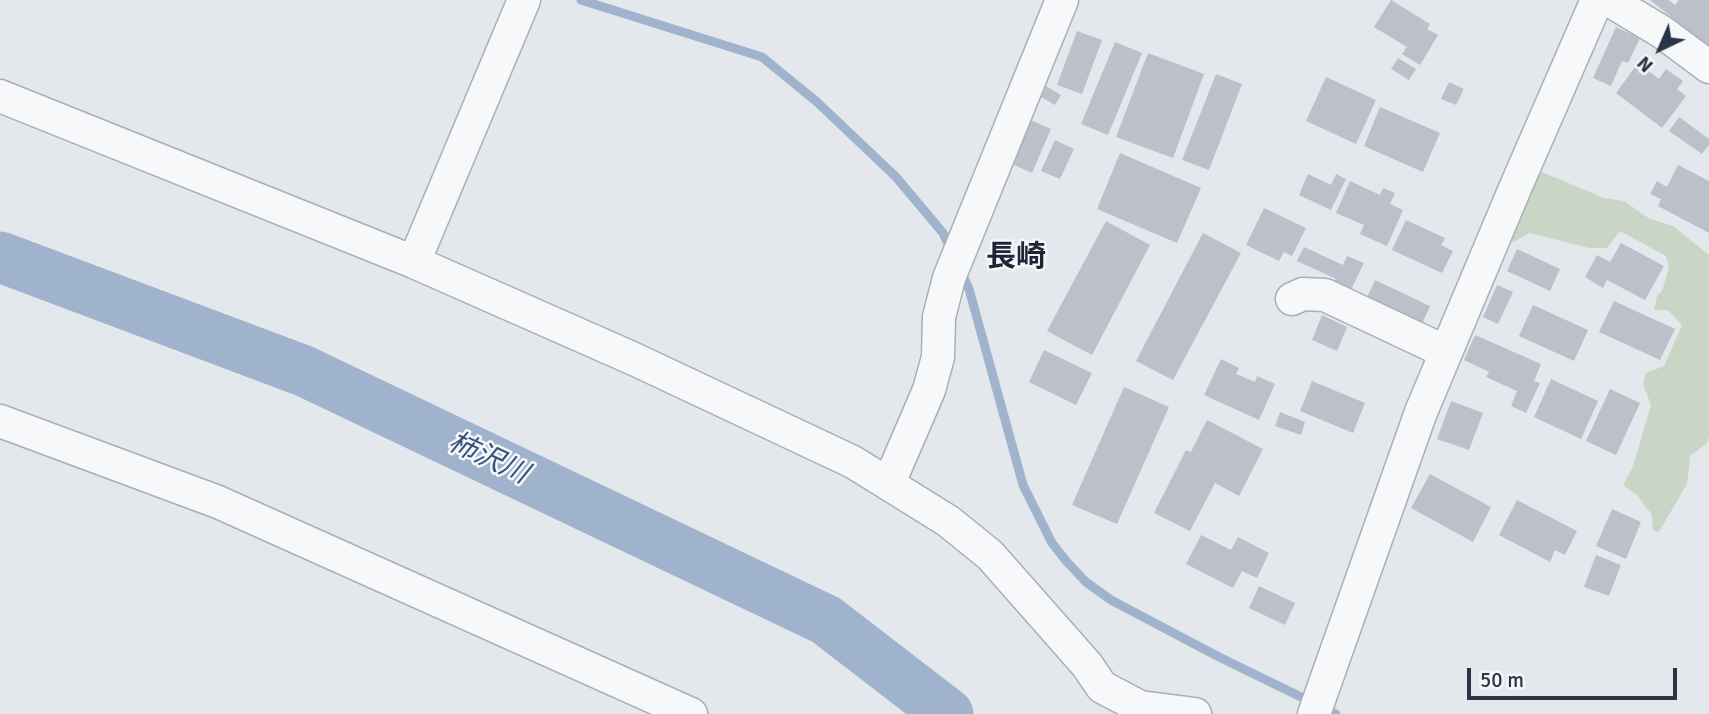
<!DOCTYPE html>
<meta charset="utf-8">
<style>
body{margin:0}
#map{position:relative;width:1709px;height:714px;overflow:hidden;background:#e4e7ec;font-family:Signika,sans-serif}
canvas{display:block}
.north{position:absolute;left:1625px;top:14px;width:70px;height:70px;-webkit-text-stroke:5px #f4f6f9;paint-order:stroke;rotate:224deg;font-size:19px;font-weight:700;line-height:28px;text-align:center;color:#2b3445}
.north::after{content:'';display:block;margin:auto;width:24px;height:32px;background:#2b3445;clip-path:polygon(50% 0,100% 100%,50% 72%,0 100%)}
.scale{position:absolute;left:1467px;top:668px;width:210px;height:32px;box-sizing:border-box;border:4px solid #2b3445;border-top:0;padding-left:9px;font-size:21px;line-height:24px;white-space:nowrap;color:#2b3445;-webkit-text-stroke:5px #f4f6f9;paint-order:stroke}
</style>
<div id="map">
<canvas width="1709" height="714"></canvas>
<div class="north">N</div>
<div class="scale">50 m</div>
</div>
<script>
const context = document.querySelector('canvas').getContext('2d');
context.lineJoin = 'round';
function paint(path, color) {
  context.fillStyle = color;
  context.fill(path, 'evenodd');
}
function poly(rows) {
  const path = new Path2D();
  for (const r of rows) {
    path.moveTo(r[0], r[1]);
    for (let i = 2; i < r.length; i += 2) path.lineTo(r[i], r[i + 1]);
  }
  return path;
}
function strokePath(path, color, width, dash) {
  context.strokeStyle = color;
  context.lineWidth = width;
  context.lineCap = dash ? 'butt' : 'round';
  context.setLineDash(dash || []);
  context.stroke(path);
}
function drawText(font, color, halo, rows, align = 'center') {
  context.font = font + ' Signika,"Noto Sans JP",sans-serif';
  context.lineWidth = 5;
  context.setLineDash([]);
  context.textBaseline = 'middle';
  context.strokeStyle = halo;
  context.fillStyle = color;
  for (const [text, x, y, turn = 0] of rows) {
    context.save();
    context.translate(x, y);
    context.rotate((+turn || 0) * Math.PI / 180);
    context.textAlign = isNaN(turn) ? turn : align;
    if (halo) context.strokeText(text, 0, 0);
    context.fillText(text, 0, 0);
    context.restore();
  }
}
paint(poly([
 [1542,172,1604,198,1624,201,1650,219,1673,226,1709,255,1709,436,1707,443,1690,456,1687,484,1659,532,1653,531,1652,515,1637,495,1623,485,1633,466,1651,405,1643,384,1646,373,1664,366,1682,325,1668,310,1654,310,1657,296,1662,291,1669,267,1666,256,1620,231,1607,248,1589,248,1530,233,1511,243,1506,225]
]), '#c9d6c5');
strokePath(poly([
 [581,0,762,57,817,102,896,177,943,233,952,252],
 [961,271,969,289,1023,485,1052,543,1067,562,1086,582,1111,600,1219,657,1336,714]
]), '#9fb4cc', 9);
strokePath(poly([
 [0,257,304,371,826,620,948,714]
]), '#9fb4cc', 51);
paint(poly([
 [1391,0,1430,24,1427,29,1438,35,1420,65,1402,54,1407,47,1374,27],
 [1650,0,1669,0,1675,5,1679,0,1709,0,1709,47],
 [1616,27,1640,38,1628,63,1622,61,1611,86,1593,78],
 [1077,31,1102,40,1082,94,1057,85],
 [1115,42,1142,53,1108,135,1081,124],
 [1148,53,1204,74,1173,158,1116,137],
 [1398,58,1416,69,1409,80,1391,69],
 [1638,63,1659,79,1666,69,1683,81,1677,89,1686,96,1662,128,1616,93],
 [1216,74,1242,84,1209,170,1182,160],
 [1326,77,1376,100,1356,144,1306,121],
 [1449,82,1464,89,1456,105,1441,99],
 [1046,86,1061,95,1055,105,1041,97],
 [1380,107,1440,133,1423,172,1364,146],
 [1679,117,1709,139,1709,145,1702,154,1669,131],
 [1031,120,1051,129,1032,173,1012,164],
 [1055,140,1074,149,1060,179,1041,171],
 [1120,153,1201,188,1177,243,1097,209],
 [1678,165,1709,181,1709,233,1658,206,1661,199,1650,194,1657,181,1667,187],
 [1308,174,1331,185,1336,174,1346,179,1331,210,1299,195],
 [1350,181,1380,195,1383,188,1395,193,1390,204,1403,210,1387,246,1360,234,1364,225,1336,213],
 [1264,208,1306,228,1292,256,1284,252,1279,261,1246,245],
 [1406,220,1445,238,1441,245,1453,251,1442,273,1392,250],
 [1106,221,1150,245,1092,355,1047,331],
 [1203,233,1241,253,1173,380,1136,361],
 [1621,243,1664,266,1645,300,1607,280,1603,288,1585,277,1597,255,1610,262],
 [1304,247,1343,265,1347,256,1364,263,1348,296,1331,288,1336,279,1297,261],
 [1517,249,1560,269,1550,291,1507,271],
 [1375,280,1430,306,1419,331,1364,304],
 [1497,285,1513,292,1498,324,1483,317],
 [1614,301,1675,329,1660,360,1599,332],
 [1533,305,1588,330,1574,361,1519,336],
 [1322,315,1347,327,1337,351,1312,340],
 [1475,335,1541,364,1534,381,1540,383,1526,413,1511,406,1517,391,1486,377,1489,372,1464,360],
 [1044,350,1092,373,1076,405,1029,382],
 [1221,359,1239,368,1236,374,1255,382,1257,376,1275,384,1259,420,1204,395],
 [1551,379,1598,401,1581,439,1534,417],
 [1312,381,1365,403,1353,433,1300,411],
 [1124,387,1169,407,1117,524,1072,505],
 [1610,389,1640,403,1616,455,1586,441],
 [1451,401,1483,413,1469,450,1437,439],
 [1280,412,1305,422,1301,435,1275,426],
 [1207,420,1263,449,1239,496,1215,483,1190,531,1154,513,1186,450,1191,452],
 [1430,474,1491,507,1473,542,1411,508],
 [1517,500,1577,531,1565,555,1555,550,1550,562,1499,535],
 [1612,509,1641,522,1626,559,1596,546],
 [1201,535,1231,550,1238,537,1269,553,1257,578,1242,571,1233,588,1186,564],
 [1596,555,1621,565,1609,596,1584,587],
 [1259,586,1295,603,1285,625,1249,608]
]), '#bbc0ca');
const minor = poly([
 [1609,0,1662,32,1709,67],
 [0,96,414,262,634,359,853,462,948,521,990,555,1087,665,1102,687,1140,707,1195,714],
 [414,262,524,0],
 [1292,299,1303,294,1325,295,1446,352],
 [0,421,218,502,691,714],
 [889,483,929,390,938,357,939,317,949,278,1062,0],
 [1314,714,1421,412,1516,186,1597,0]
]);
strokePath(minor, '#a9aeb7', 35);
strokePath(minor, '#f7f8fa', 32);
drawText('italic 28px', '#34527a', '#f4f6f9', [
 ["柿沢川",488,459,25]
]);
drawText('bold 30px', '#1d2536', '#f4f6f9', [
 ["長崎",1016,258]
]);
</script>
